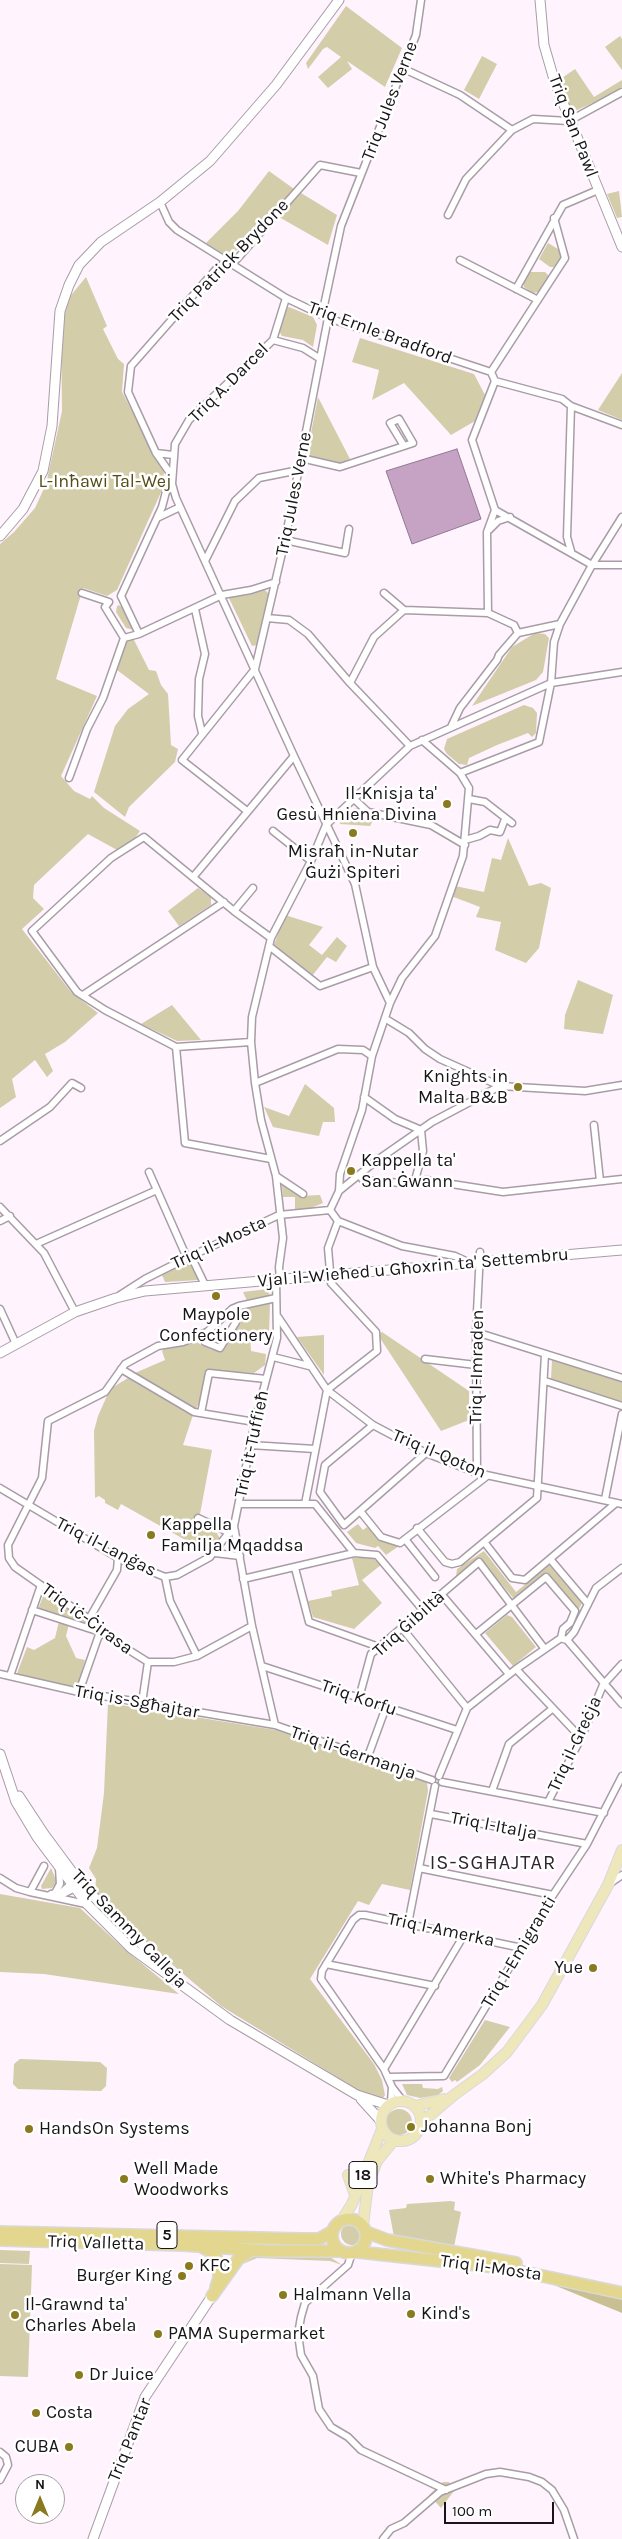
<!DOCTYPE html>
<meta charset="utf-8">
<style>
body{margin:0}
#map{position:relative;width:622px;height:2539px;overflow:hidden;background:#fff3fe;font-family:Karla,sans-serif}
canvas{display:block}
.north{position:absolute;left:15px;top:2474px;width:50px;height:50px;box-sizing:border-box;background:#fff;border:1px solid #a3a1a3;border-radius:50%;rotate:0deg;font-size:14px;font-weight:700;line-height:20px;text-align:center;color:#181418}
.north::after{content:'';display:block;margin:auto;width:18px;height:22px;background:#897a1f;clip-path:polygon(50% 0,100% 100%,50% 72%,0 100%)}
.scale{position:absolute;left:444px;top:2502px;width:110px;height:22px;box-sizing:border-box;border:2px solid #181418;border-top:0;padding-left:6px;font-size:15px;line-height:18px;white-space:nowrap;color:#181418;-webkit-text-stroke:4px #fff;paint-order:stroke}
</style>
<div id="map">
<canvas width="622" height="2539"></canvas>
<div class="north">N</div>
<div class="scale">100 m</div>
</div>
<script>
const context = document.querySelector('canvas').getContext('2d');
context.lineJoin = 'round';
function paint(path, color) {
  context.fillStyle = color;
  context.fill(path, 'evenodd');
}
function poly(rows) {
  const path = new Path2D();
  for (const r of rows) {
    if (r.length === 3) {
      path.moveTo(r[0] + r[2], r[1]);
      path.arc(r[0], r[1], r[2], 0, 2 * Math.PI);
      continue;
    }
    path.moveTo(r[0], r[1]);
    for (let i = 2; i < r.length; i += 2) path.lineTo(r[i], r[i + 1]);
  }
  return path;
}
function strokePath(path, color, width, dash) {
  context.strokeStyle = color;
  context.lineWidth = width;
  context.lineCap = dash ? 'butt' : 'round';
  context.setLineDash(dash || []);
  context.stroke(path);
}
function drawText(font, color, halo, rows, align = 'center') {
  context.font = font + ' Karla,sans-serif';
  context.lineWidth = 5;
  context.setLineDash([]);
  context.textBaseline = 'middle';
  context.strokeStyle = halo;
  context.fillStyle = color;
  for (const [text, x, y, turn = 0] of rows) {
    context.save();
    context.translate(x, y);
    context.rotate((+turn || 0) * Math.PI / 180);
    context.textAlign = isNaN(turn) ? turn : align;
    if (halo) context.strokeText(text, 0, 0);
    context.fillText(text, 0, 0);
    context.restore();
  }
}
paint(poly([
 [346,6,402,48,385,87,347,61,352,69,328,88,318,77,341,57,327,47,323,49,308,69,306,63],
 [620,36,622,39,622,70,605,47],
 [482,56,497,64,479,99,464,90],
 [575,69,594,97,622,80,622,87,610,95,575,111,569,108,559,80],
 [269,171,294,189,241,248,227,256,206,243,238,211],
 [619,191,622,217,617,218,607,194],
 [301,193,337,215,328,245,279,217],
 [548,243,558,249,562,256,554,267,550,267,539,259],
 [529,272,545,272,549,276,539,292,533,293,524,287,523,283],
 [86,277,107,326,103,329,118,359,124,364,122,392,164,472,162,490,117,590,107,596,83,588,56,679,97,696,61,776,74,791,90,799,92,796,104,808,140,831,135,838,117,850,88,834,34,885,33,898,44,909,22,929,71,992,98,1013,65,1042,45,1054,53,1071,47,1077,35,1060,12,1079,16,1097,0,1108,0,544,14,532,35,508,46,484,62,411,61,332,68,299],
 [289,307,313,317,317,325,313,347,303,340,282,336,279,331,286,309],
 [360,338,474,374,485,395,475,421,451,435,404,383,372,400,379,370,352,362],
 [622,373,622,420,598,410],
 [318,397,350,459,340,463,310,456,309,443],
 [265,590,269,594,257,645,252,646,228,596,249,595],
 [119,605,123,608,134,630,126,628,116,612,117,606],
 [535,633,545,634,549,638,543,672,536,680,472,706,512,647],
 [133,638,149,670,156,671,161,685,168,694,171,745,178,749,175,762,129,807,125,817,94,792,115,726,128,709,149,694,117,670,121,650,126,642],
 [524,705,533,708,537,713,536,733,532,737,528,733,497,745,469,758,467,765,459,764,447,754,444,749,447,739],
 [358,807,374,819,370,826,340,824,341,816],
 [508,838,529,886,541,883,551,888,539,948,526,963,495,950,501,922,476,917,480,907,451,896,455,886,484,892,492,858,501,860],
 [198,888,211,897,211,905,179,926,168,911],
 [285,915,323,927,309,945,322,955,337,937,347,946,336,962,327,957,312,976,274,945],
 [578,980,613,995,603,1034,564,1029,565,1015],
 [172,1005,201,1040,177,1041,141,1024],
 [305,1084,334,1108,335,1122,323,1122,319,1136,273,1127,264,1107,289,1116],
 [282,1185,297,1192,299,1196,320,1195,323,1203,311,1208,295,1210,295,1197,283,1197],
 [191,1261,199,1280,165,1282,162,1275],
 [268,1289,270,1296,248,1303,243,1292],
 [270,1301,269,1335,250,1337,251,1351,266,1354,265,1365,254,1373,205,1371,201,1397,196,1409,135,1373,165,1360,162,1351,166,1347,192,1340,212,1350,214,1348,222,1349,237,1322,242,1307],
 [382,1332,469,1391,469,1420,441,1431,378,1335],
 [324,1335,324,1375,297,1337],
 [552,1360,622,1382,622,1402,551,1379],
 [128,1378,193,1415,183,1445,212,1450,200,1514,194,1522,217,1533,220,1539,207,1552,121,1504,118,1510,105,1503,105,1500,99,1496,95,1498,94,1431,98,1416,110,1389],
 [358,1524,363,1530,367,1527,380,1538,399,1546,386,1555,378,1546,375,1548,356,1543,347,1532],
 [484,1551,516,1592,549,1565,582,1603,578,1611,547,1574,515,1600,480,1559,456,1577,457,1569],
 [372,1557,381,1565,362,1580,382,1603,354,1629,313,1617,308,1601,332,1596,331,1591,359,1585,352,1558],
 [45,1592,86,1623,38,1609],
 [507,1615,512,1617,536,1647,513,1666,485,1633],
 [59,1621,69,1624,66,1636,76,1658,85,1660,77,1689,16,1676,27,1647,34,1650,55,1638],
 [108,1703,276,1730,427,1782,428,1791,410,1890,382,1884,369,1905,358,1901,310,1979,374,2064,382,2080,385,2095,383,2098,368,2096,221,2006,134,1932,95,1892,96,1879,89,1868,97,1848,104,1793],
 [51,1868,57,1882,52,1888,42,1889,41,1886],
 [0,1894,80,1908,123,1948,179,1994,44,1974,0,1972],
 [485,2020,510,2027,480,2065,457,2082,455,2080,452,2082,449,2078],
 [20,2059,100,2062,107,2068,106,2086,101,2091,18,2089,13,2084,14,2064],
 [402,2084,422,2084,423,2088,438,2089,442,2087,443,2091,438,2095,420,2098,407,2095],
 [399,2122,13],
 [451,2201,455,2202,454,2210,461,2212,454,2247,394,2237,389,2210,406,2208,407,2204],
 [352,2234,11],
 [0,2250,30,2251,29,2264,0,2263],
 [249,2255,330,2257,342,2265,330,2261,257,2258,238,2266],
 [0,2264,32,2265,28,2377,0,2376],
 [443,2482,449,2482,454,2491,441,2508,429,2495]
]), '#d3cdaa');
paint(poly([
 [493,2273,552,2278,622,2298,622,2313,549,2283]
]), '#c8c093');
const water = poly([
 [457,449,481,519,412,544,386,471,457,449]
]);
paint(water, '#c6a3c4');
strokePath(water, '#927890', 1);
const street = poly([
 [402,68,460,95,512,130],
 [160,202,169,222,177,230,286,298,328,318,491,372,495,381,562,399,571,406,622,425],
 [448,215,466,179,512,130,533,119,569,121,622,92],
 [460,260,538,300],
 [516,289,563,205,598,190],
 [286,298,273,340,189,420,175,444,172,484,176,498,294,756,355,884,373,967,390,1003],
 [322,315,341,226,416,35,421,0],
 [273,340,303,348,319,358],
 [491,372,565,258,554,218],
 [495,381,472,440,495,510,487,532,488,613,514,625,518,633],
 [571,406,567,537,571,551],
 [156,453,173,455],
 [301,458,340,467,404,446,390,423,399,419,413,443,404,446],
 [172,476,156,453,128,392,131,366,218,267,237,259,320,165,361,173],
 [495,510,592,565,622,565],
 [157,518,180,507],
 [489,530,498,521,510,517],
 [285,540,345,553,349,529],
 [205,561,235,501,259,478,299,470],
 [82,593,109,602,105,607,124,638],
 [384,593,404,610],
 [121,596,162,507,167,488,172,484],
 [121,596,139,634],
 [195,609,205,654,199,679,198,716,202,733],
 [267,618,289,620,308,634,350,683],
 [124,638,139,634,222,595,251,590,276,582],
 [451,727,460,708,497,660,499,655,518,633,560,624],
 [422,740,460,773,539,742,551,683,554,642,560,624,592,565,622,517],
 [410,746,350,683,374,637,404,610,488,613],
 [69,778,87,729,103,698,124,638],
 [354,799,368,812,431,825,465,845],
 [469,799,485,802,512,823],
 [247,811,182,760,255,669,285,540,328,318],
 [273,831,311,861],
 [465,840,479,836,490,830,500,832,505,819],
 [194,876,294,756],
 [234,911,253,888],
 [269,946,320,986,373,967],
 [83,995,224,902],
 [386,1019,409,1033,425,1049,440,1059,500,1086,585,1091,622,1085],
 [251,1042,176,1047,105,1010,77,992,32,931,111,858,144,837,234,911,271,938],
 [176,1047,185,1143,271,1159],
 [255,1083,338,1049,363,1050,372,1056],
 [364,1097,395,1119,421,1130],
 [594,1125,600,1181],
 [0,1141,50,1107,72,1083,81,1088],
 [149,1172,187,1258],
 [359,1175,363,1180,414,1184,426,1180,503,1192,622,1179],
 [276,1176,303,1194],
 [414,1184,423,1151,421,1130],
 [339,1191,376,1161,432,1122,500,1086],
 [0,1207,44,1253,75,1312],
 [330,1210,339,1191,340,1174,362,1110,372,1056,390,1003,402,978,435,936,463,856,469,788,460,773],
 [330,1210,338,1221,402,1246,455,1256,468,1262],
 [0,1221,10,1216],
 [36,1244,157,1190],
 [191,1256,205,1285],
 [280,1279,279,1267,283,1238,276,1176,261,1120,255,1083,251,1042,252,1017,271,938,311,861,326,825,410,746,551,683,622,672],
 [120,1295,145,1279,191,1256,279,1215,330,1210],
 [0,1309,16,1344],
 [278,1317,327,1390,373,1425,426,1453,477,1473,622,1504],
 [476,1332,622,1378],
 [205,1342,220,1348,236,1322,239,1306],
 [273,1357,309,1366],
 [425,1359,476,1365],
 [121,1369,194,1412,255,1422],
 [545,1381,622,1406],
 [201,1413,209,1373,266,1379],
 [373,1425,325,1465,320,1492,344,1525,426,1453],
 [250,1445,315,1449],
 [477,1473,476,1332,480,1252],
 [0,1488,118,1558,165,1577,177,1575,210,1557,234,1526],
 [605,1499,622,1414],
 [239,1504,315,1504,354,1553],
 [305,1504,327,1390,377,1351,376,1332,331,1283,328,1248,338,1221],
 [360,1511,381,1537,400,1543,487,1476],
 [198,1518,230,1533],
 [417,1528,445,1562,452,1564,460,1562,537,1498,545,1354],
 [405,1539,435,1577],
 [485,1543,512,1578,525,1580,616,1503],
 [215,1553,240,1556],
 [550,1559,588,1604],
 [295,1568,309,1622,379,1647],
 [165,1577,170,1601,197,1656],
 [243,1579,354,1553,377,1555,423,1610],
 [442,1595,509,1674],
 [32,1610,100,1632,79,1692],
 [89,1619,117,1570,118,1558],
 [252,1626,197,1656,174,1662,148,1662,100,1632,89,1619,15,1567,9,1558,8,1545,42,1478,48,1421,105,1392,125,1364,158,1346,183,1342,207,1332,232,1309,239,1306,276,1298],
 [402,1628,467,1708],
 [476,1634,546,1577,575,1611,570,1623,563,1629,561,1638],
 [563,1639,567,1640,622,1704],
 [567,1640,574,1632,596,1588,622,1568],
 [262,1666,457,1730],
 [516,1669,581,1738],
 [0,1674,79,1692,275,1725,432,1780],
 [10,1676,41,1585],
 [359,1698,371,1654,479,1562,544,1648],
 [142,1703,148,1662],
 [275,1725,252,1626,234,1526,255,1422,277,1338,276,1279],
 [367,1759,386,1707],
 [439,1776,467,1708,516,1669,561,1638],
 [442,1782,604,1813],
 [492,1791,509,1744,552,1709],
 [548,1802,581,1738,603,1685,622,1664],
 [431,1814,587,1844],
 [419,1868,553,1895],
 [0,1878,16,1888,30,1892,86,1904],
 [609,1884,622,1875],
 [30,1892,44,1866],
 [55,1893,60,1884,59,1868],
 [51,1894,62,1892,74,1881],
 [59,1896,79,1886],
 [408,1924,435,1786],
 [326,1964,435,1986],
 [384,2069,464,1935],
 [388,2077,444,2076,553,1895,587,1844,622,1776],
 [402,2100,392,2087,384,2069,321,1979,322,1971,353,1920,359,1915,365,1915,522,1948],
 [391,2102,392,2087],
 [352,2253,348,2265,305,2303,301,2317,298,2334,301,2355,313,2376,319,2409,331,2427,348,2437,361,2450,446,2490],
 [0,2452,6,2457,8,2465,0,2480],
 [383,2539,391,2529,404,2523,440,2492,486,2474,500,2472,529,2477,542,2482,552,2490,564,2510,574,2539]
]);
const secondary = poly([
 [540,0,544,45,555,83,622,247],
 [0,536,23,509,43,471,52,426,60,311,69,285,79,265,101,242,160,202,210,161,276,85,339,0],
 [0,1353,75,1312,116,1298,145,1291,622,1250],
 [0,1754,16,1802,37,1837,87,1904,131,1948,230,2020,357,2095,388,2105],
 [19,1796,44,1834,81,1884,171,1973],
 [361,2099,380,2120],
 [93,2539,145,2397,212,2296]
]);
const primary = poly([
 [401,2121,20],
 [415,2106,444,2099],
 [421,2123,454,2095,483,2074,507,2052,542,2005,608,1885,622,1850],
 [348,2175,355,2195],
 [342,2220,352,2204,382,2129],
 [363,2225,368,2184,377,2161,394,2140]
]);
const highway = poly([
 [349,2236,17],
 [0,2232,302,2239,319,2239,333,2231],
 [366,2232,387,2240,516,2263],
 [0,2240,183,2245,269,2251,341,2251],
 [202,2247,215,2254,218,2263,219,2278,216,2287],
 [358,2252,505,2268,622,2293],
 [212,2296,239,2258,253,2250]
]);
strokePath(street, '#a89da7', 9);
strokePath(secondary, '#a89da7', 11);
strokePath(primary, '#dad9da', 12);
strokePath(highway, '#dad9da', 14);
strokePath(street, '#fff', 6);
strokePath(secondary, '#fff', 9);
strokePath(primary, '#eee7bc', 10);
strokePath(highway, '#e3d790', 11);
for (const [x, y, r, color] of [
 [447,804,5,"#897a1f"],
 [353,833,5,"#897a1f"],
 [518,1087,5,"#897a1f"],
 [351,1171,5,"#897a1f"],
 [216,1296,5,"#897a1f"],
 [151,1535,5,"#897a1f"],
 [593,1968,5,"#897a1f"],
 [411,2127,5,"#897a1f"],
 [29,2129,5,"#897a1f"],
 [124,2179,5,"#897a1f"],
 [430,2179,5,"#897a1f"],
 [189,2266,5,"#897a1f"],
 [182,2276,5,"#897a1f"],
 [283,2295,5,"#897a1f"],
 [411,2314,5,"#897a1f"],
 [15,2315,5,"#897a1f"],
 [158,2334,5,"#897a1f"],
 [79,2375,5,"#897a1f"],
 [36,2413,5,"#897a1f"],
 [69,2447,5,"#897a1f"]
]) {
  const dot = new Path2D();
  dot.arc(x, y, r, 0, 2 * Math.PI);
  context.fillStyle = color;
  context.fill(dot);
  strokePath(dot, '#fff', 2);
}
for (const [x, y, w] of [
 [363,2175,28],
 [167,2235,20]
]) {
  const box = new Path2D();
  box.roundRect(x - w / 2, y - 13.5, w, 27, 4);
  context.fillStyle = '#fff';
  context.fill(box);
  strokePath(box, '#181418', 1);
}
drawText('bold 16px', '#181418', null, [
 ["18",363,2175],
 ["5",167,2235]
]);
drawText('18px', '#181418', '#fff', [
 ["Triq Jules Verne",390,101,-69],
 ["Triq San Pawl",573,126,69],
 ["Triq Patrick Brydone",229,261,-46],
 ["Triq Ernle Bradford",380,333,20],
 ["Triq A. Darcel",229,383,-45],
 ["Triq Jules Verne",294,494,-79],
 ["Triq il-Mosta",219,1243,-25],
 ["Vjal il-Wieħed u Għoxrin ta' Settembru",413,1268,-5],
 ["Triq l-Imraden",477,1367,-89],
 ["Triq it-Tuffieħ",252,1444,-78],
 ["Triq il-Qoton",439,1454,23],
 ["Triq il-Lanġas",106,1547,27],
 ["Triq iċ-Ċirasa",87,1619,36],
 ["Triq Ġibiltà",409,1624,-42],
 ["Triq Korfu",359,1698,19],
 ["Triq is-Sgħajtar",137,1702,10],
 ["Triq il-Greċja",575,1744,-65],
 ["Triq il-Ġermanja",353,1753,19],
 ["Triq l-Italja",494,1826,11],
 ["Triq Sammy Calleja",129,1929,46],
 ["Triq l-Amerka",441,1930,12],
 ["Triq l-Emigranti",519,1952,-59],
 ["Triq Valletta",96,2243,2],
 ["Triq il-Mosta",491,2268,8],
 ["Triq Pantar",130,2440,-68]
]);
drawText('18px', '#544b15', '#fff', [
 ["L-Inħawi Tal-Wej",105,482]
]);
drawText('18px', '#181418', '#fff', [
 ["Il-Knisja ta'",437,794,"right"],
 ["Gesù Ħniena Divina",437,815,"right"],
 ["Misraħ in-Nutar",353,852,"center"],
 ["Ġużi Spiteri",353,873,"center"],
 ["Knights in",508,1077,"right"],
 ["Malta B&B",508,1098,"right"],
 ["Kappella ta'",361,1161],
 ["San Ġwann",361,1182],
 ["Maypole",216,1315,"center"],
 ["Confectionery",216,1336,"center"],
 ["Kappella",161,1525],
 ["Familja Mqaddsa",161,1546],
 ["Yue",583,1968,"right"],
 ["Johanna Bonj",421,2127],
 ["HandsOn Systems",39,2129],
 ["Well Made",134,2169],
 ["Woodworks",134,2190],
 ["White's Pharmacy",440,2179],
 ["KFC",199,2266],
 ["Burger King",172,2276,"right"],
 ["Halmann Vella",293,2295],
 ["Il-Grawnd ta'",25,2305],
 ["Charles Abela",25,2326],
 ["Kind's",421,2314],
 ["PAMA Supermarket",168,2334],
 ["Dr Juice",89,2375],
 ["Costa",46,2413],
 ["CUBA",59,2447,"right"]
], 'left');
context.letterSpacing = '1px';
drawText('20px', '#2e262e', '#fff', [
 ["IS-SGĦAJTAR",493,1863]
]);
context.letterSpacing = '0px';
</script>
